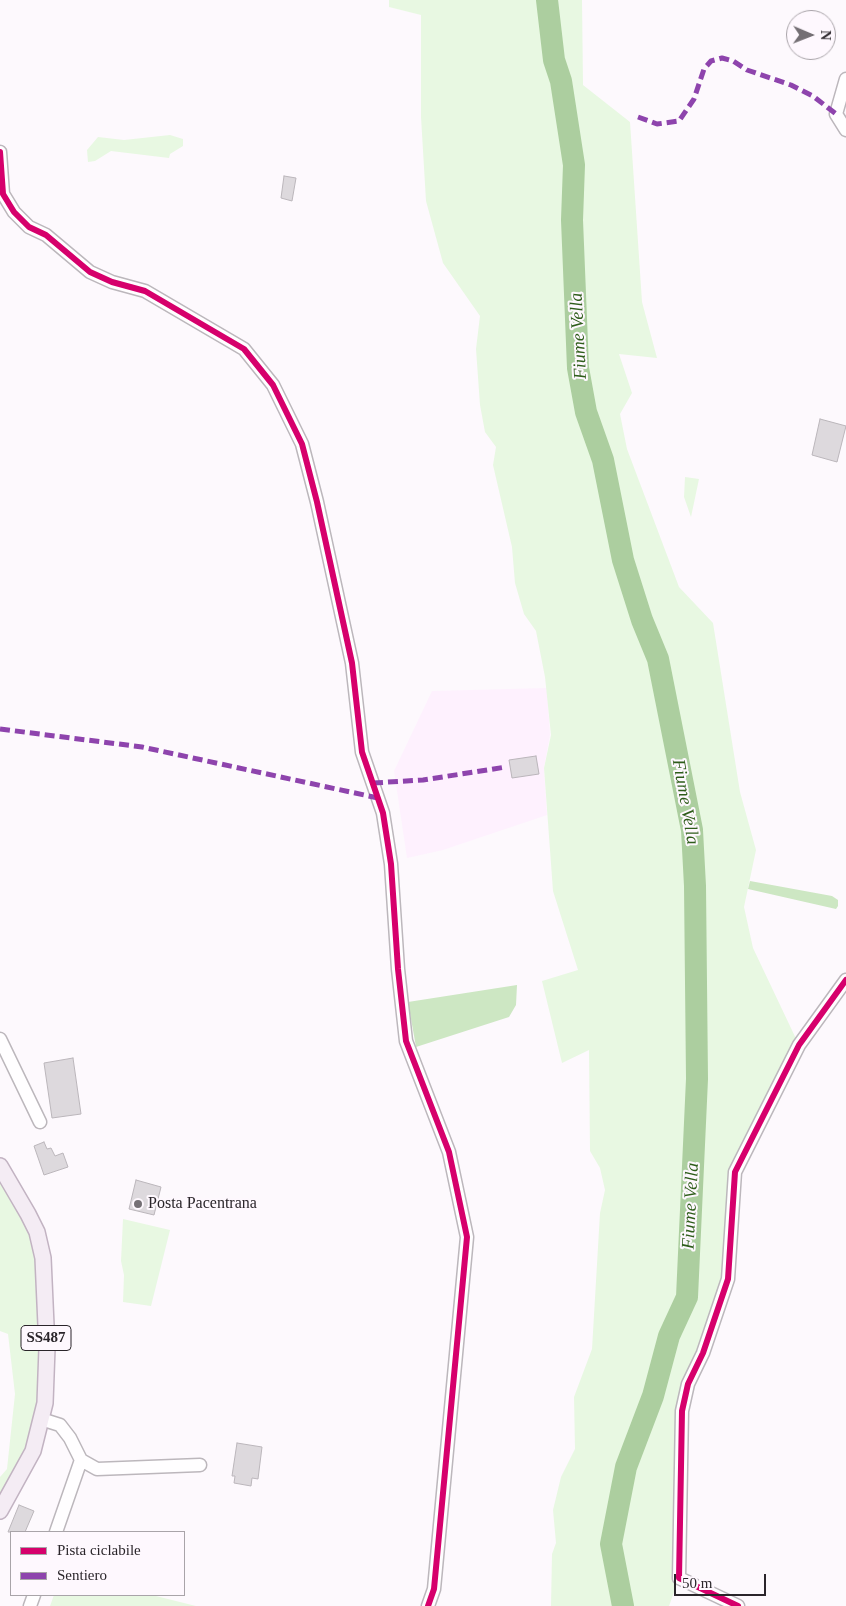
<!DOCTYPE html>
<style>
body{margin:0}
#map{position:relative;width:846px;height:1606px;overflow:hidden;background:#fdf9fd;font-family:"Times New Roman",serif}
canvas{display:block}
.legend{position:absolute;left:10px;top:1531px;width:175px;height:65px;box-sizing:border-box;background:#fef8fe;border:1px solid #a9a4a9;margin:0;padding:6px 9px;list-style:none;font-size:15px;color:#2a252a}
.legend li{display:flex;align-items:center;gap:10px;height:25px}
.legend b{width:25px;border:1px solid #a9a4a9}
.north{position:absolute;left:786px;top:10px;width:50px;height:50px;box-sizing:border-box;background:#fef8fe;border:1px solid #a9a4a9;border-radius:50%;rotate:91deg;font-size:14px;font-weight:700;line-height:20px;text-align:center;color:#2a252a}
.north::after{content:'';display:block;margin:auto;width:18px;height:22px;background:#746f74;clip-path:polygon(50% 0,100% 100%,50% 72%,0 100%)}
.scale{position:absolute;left:674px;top:1574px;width:92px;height:22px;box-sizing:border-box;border:2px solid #2a252a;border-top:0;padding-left:6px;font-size:15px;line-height:18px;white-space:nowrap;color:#2a252a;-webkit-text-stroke:4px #fef8fe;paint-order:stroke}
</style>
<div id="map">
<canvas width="846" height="1606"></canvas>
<ul class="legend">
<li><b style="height:6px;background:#d6006c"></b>Pista ciclabile</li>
<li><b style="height:6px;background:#8e44ad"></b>Sentiero</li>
</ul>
<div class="north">N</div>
<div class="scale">50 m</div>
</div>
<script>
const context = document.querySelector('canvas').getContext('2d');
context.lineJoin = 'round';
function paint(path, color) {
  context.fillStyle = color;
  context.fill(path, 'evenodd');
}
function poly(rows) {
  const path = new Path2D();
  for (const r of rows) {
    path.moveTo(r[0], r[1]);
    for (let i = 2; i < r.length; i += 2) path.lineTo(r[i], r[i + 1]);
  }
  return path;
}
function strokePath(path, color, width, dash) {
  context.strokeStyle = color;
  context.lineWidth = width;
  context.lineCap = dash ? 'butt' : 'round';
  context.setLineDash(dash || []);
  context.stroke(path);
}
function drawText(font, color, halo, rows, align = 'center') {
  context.font = font + ' "Times New Roman",serif';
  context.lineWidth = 4;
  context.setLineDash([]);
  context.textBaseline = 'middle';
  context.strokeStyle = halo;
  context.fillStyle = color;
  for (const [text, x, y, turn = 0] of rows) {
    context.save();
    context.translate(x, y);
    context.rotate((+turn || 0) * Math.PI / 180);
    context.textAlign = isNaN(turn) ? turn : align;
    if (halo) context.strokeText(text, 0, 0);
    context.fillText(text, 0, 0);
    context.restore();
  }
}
paint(poly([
 [547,688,550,735,544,768,547,815,443,850,407,858,394,771,432,691]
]), '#fef1fe');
paint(poly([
 [389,0,582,0,583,85,630,122,642,302,657,358,619,354,632,393,620,414,627,449,679,587,713,623,740,792,756,850,744,907,753,948,799,1045,735,1172,728,1279,688,1384,679,1578,669,1606,551,1606,552,1554,556,1543,553,1510,561,1477,575,1449,574,1397,592,1349,600,1213,605,1190,600,1168,590,1151,589,1050,562,1063,542,981,578,970,553,891,544,768,551,735,545,677,536,631,524,614,515,583,512,547,493,465,496,447,485,432,480,405,476,349,480,316,443,263,426,201,421,117,421,15,389,7],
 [170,135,183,139,183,146,170,154,169,158,111,151,95,161,88,162,87,150,98,137,124,140],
 [685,477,699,479,691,517,684,497],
 [0,1166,36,1232,47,1348,33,1451,0,1507,0,1477,7,1469,15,1394,8,1334,0,1331],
 [123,1219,170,1230,151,1306,123,1302,124,1275,121,1261],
 [54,1595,152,1595,196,1606,50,1606]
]), '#e8f8e2');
paint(poly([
 [750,881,832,896,838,900,838,906,836,909,748,889],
 [517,985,516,1005,509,1017,416,1047,408,1002]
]), '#cde7c3');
strokePath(poly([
 [547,0,554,60,561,81,574,165,572,220,578,368,586,412,603,460,623,560,642,620,658,659,692,830,695,886,697,1079,687,1297,669,1336,653,1396,626,1467,611,1544,623,1606]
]), '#acce9f', 22);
const building = poly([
 [284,176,296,178,292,201,281,198,284,176],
 [820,419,846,426,837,462,812,455,820,419],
 [536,756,539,774,512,778,509,760,536,756],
 [73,1058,81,1114,52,1118,44,1063,73,1058],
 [44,1142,47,1149,51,1148,55,1156,63,1153,68,1167,44,1175,34,1146,44,1142],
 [136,1180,161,1187,154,1215,129,1209,136,1180],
 [237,1443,262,1447,258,1479,252,1478,251,1486,234,1483,235,1476,232,1476,237,1443],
 [19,1505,34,1511,25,1532,8,1532,19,1505]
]);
paint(building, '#ddd9dd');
strokePath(building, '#bbb6bb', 1);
const minor = poly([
 [846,79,836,114,846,130],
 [0,152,3,194,14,212,29,227,46,235,90,272,112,282,145,291,244,349,273,385,302,444,317,502,352,663,362,752,383,813,391,864,398,969,406,1041,449,1152,467,1237,434,1589,428,1606],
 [0,1039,40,1122],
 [41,1419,60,1425,70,1438,81,1460,97,1469,200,1465],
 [56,1532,81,1460],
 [30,1606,34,1595],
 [738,1606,679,1578,682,1411,688,1384,703,1353,728,1279,735,1172,799,1045,846,980]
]);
const major = poly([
 [0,1166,28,1214,37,1232,43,1258,47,1348,45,1403,33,1451,0,1511]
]);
strokePath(minor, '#bcb7bc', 15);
strokePath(major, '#c2b3c2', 18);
strokePath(minor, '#fffeff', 12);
strokePath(major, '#f4ecf4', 15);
strokePath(poly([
 [638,117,657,124,679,121,694,99,704,69,711,61,722,58,733,61,747,70,791,85,813,96,836,114],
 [0,729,142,747,378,798],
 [373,783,423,780,506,767]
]), '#8e44ad', 5, [10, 5]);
strokePath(poly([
 [0,152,3,194,14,212,29,227,46,235,90,272,112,282,145,291,244,349,273,385,302,444,317,502,352,663,362,752,383,813,391,864,398,969,406,1041,449,1152,467,1237,434,1589,428,1606],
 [738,1606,679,1578,682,1411,688,1384,703,1353,728,1279,735,1172,799,1045,846,980]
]), '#d6006c', 6);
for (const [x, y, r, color] of [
 [138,1204,5,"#746f74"]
]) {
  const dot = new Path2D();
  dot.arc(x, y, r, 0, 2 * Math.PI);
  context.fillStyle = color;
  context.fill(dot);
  strokePath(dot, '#fef8fe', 2);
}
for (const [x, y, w] of [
 [46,1338,50]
]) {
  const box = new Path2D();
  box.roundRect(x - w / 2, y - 12.5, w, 25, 4);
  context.fillStyle = '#fef8fe';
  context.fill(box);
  strokePath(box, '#2a252a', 1);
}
drawText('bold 15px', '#2a252a', null, [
 ["SS487",46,1338]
]);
drawText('16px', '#2a252a', '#fef8fe', [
 ["Posta Pacentrana",148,1204]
], 'left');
drawText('italic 18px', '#2e5d1a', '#fef8fe', [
 ["Fiume Vella",579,336,-93],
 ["Fiume Vella",685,802,80],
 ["Fiume Vella",691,1206,-87]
]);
</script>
